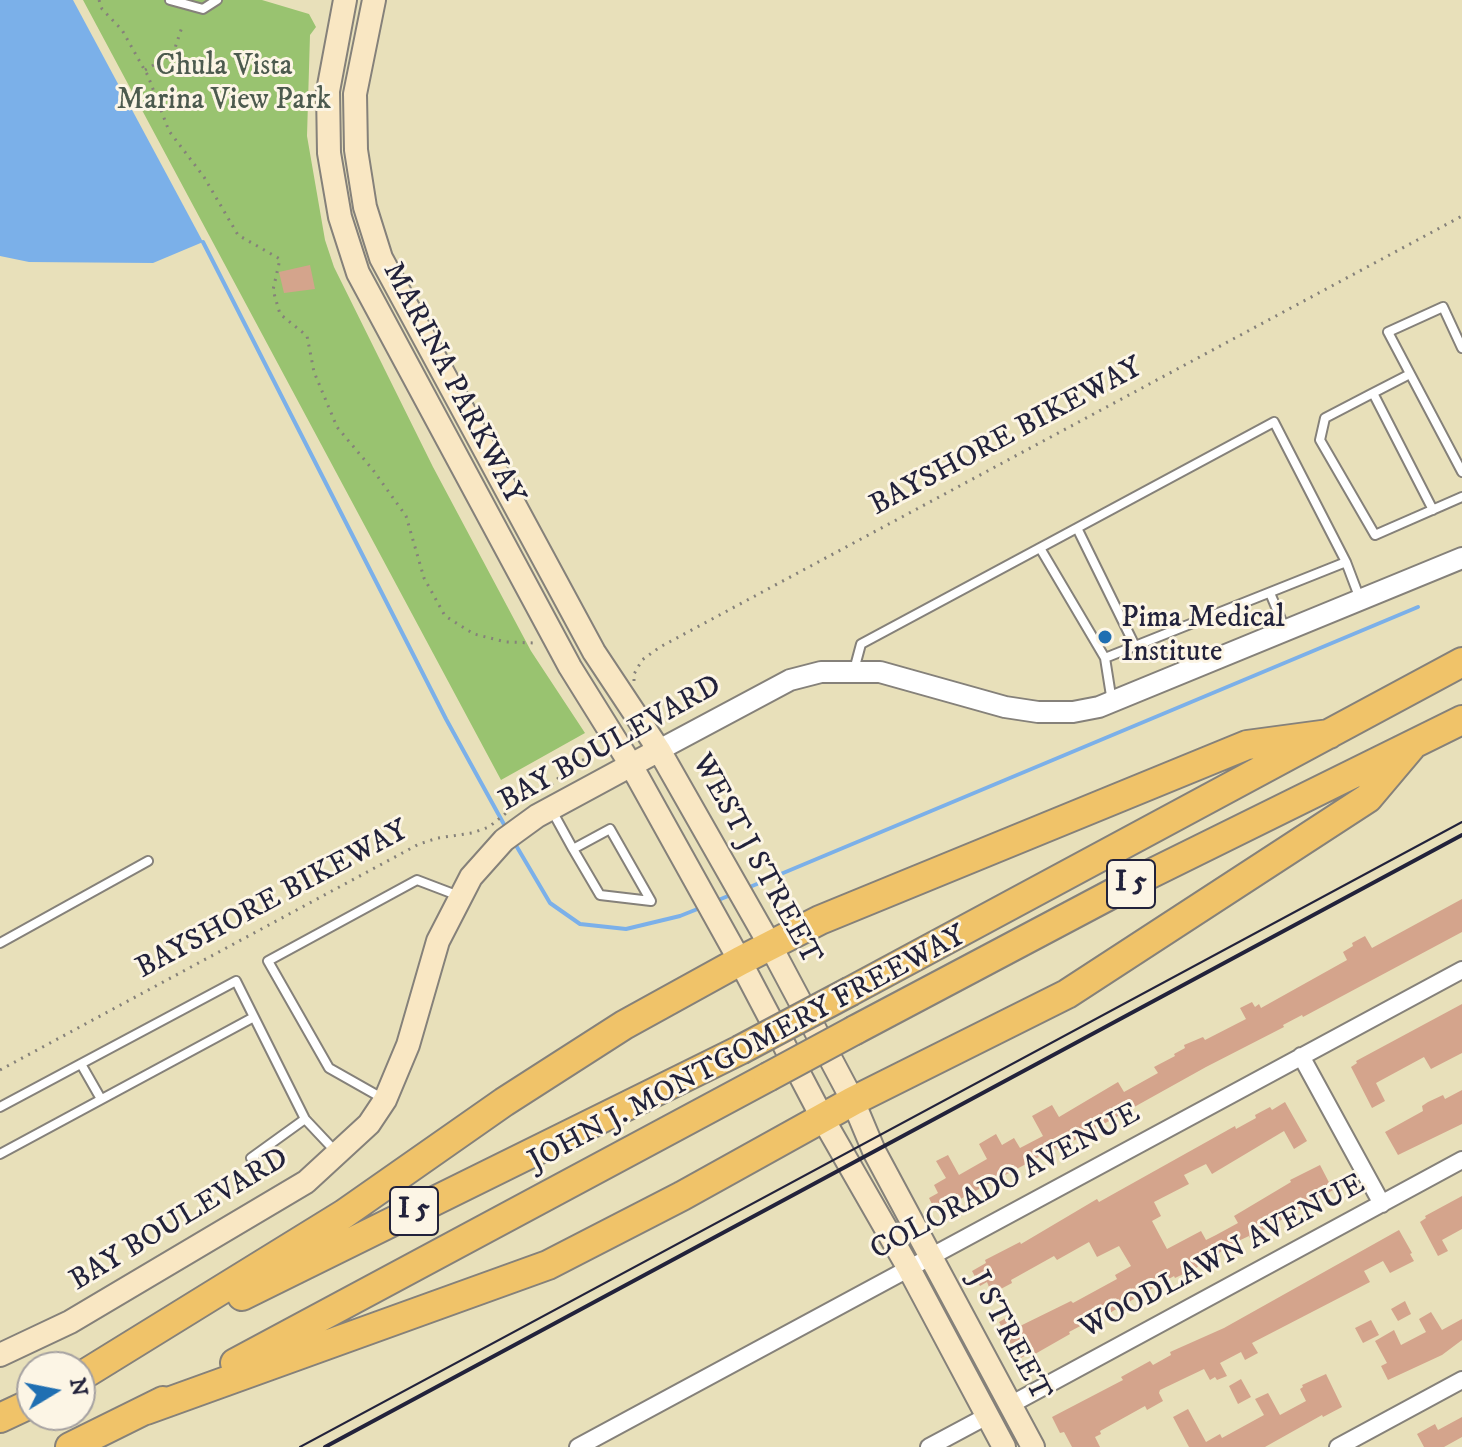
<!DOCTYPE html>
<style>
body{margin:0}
#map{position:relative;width:1462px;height:1447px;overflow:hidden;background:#e8e0ba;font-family:"IM FELL DW Pica",serif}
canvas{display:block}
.north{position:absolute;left:16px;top:1351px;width:80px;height:80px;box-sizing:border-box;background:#fcf5e5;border:2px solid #a5a1a1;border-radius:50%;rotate:80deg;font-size:22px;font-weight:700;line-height:32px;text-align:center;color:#22223b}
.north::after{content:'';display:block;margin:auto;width:28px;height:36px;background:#1f6fb2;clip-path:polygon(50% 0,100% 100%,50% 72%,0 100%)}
</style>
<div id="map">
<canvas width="1462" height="1447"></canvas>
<div class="north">N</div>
</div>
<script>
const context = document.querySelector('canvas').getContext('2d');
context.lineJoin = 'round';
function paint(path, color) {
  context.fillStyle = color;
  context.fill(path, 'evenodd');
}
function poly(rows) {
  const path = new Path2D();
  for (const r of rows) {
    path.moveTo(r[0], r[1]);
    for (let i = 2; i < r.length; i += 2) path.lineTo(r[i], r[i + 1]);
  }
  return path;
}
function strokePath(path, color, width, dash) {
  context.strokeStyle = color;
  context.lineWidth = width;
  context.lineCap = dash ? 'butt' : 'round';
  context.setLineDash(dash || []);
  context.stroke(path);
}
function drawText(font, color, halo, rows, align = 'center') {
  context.font = font + ' "IM FELL DW Pica",serif';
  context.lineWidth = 6;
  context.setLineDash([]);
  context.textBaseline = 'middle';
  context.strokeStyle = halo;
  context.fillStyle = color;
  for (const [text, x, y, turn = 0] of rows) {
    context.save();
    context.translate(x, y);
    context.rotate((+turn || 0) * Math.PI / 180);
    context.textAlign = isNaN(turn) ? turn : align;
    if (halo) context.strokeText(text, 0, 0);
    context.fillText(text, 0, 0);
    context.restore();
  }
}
paint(poly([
 [83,0,262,0,309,14,316,27,310,35,307,136,325,240,334,267,433,467,531,651,585,733,501,780]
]), '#99c370');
paint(poly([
 [0,0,73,0,203,242,153,263,29,262,0,256]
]), '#7bb0e9');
strokePath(poly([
 [203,242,446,719,506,828],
 [514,842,550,903,580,924,626,929,680,916,700,908],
 [745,889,1418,607],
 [716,901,733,894]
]), '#7bb0e9', 4);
paint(poly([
 [310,265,315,289,284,293,279,272],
 [1462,899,1462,932,1303,1017,1302,1015,1283,1025,1284,1027,1206,1067,1057,1150,1056,1148,936,1212,929,1198,938,1193,934,1185,946,1178,936,1161,948,1155,959,1175,987,1159,979,1144,996,1134,1002,1145,1014,1138,1020,1148,1043,1136,1032,1116,1052,1105,1059,1117,1118,1082,1124,1092,1158,1073,1154,1067,1175,1056,1174,1054,1185,1048,1184,1045,1203,1037,1205,1040,1246,1019,1240,1008,1252,1002,1255,1007,1259,1004,1261,1008,1347,960,1343,952,1353,946,1352,943,1365,936,1372,948],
 [1462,1004,1462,1053,1431,1069,1424,1057,1376,1083,1385,1101,1372,1108,1351,1067,1357,1063,1356,1061],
 [1462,1090,1462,1124,1398,1155,1385,1132,1423,1111,1422,1106,1428,1102,1443,1095,1445,1099],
 [1285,1102,1307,1141,1294,1149,1284,1131,1212,1174,1206,1164,1184,1175,1189,1184,1154,1202,1161,1216,1152,1221,1167,1249,1201,1231,1206,1240,1216,1235,1238,1223,1234,1216,1291,1182,1290,1180,1320,1165,1333,1190,1250,1238,1249,1236,1234,1243,1196,1268,1175,1278,1174,1276,1106,1315,1105,1313,1069,1332,1070,1334,1035,1354,1034,1351,1019,1359,999,1322,1011,1315,1018,1327,1071,1301,1073,1303,1117,1279,1115,1275,1131,1266,1119,1246,1097,1257,1089,1242,1057,1260,1054,1256,1011,1280,1012,1283,997,1291,993,1285,989,1287,987,1282,980,1286,972,1271,986,1263,985,1260,1020,1242,1021,1244,1097,1199,1099,1202,1235,1126,1236,1129,1256,1118,1255,1115,1270,1107,1272,1110],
 [1462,1196,1462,1229,1442,1240,1448,1251,1438,1256,1420,1222,1426,1218,1425,1216],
 [1399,1230,1412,1253,1410,1254,1414,1261,1390,1273,1383,1261,1364,1271,1370,1282,1252,1343,1258,1353,1245,1360,1241,1352,1220,1363,1227,1376,1217,1380,1215,1377,1210,1380,1204,1369,1160,1390,1159,1393,1163,1401,1147,1410,1145,1406,1100,1431,1101,1434,1095,1437,1100,1447,1072,1447,1064,1432,1060,1433,1052,1417,1123,1380,1121,1377,1150,1361,1153,1365,1171,1355,1170,1352,1224,1328],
 [1405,1301,1411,1314,1398,1321,1391,1309],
 [1431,1312,1442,1330,1462,1319,1462,1340,1442,1355,1388,1380,1381,1366,1387,1363,1375,1341,1394,1330,1401,1345,1426,1332,1419,1319],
 [1371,1320,1379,1335,1363,1343,1355,1328],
 [1326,1374,1342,1407,1323,1417,1322,1415,1265,1447,1189,1447,1173,1417,1188,1409,1206,1442,1220,1434,1222,1438,1264,1415,1255,1399,1268,1393,1280,1415,1306,1401,1300,1389,1303,1387,1302,1385],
 [1241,1379,1251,1397,1238,1404,1229,1386],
 [1462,1417,1462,1437,1444,1447,1424,1447,1417,1434,1435,1424,1438,1430]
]), '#d4a48c');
const service = poly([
 [170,0,203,9,217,0],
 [1462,348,1443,307,1388,332,1462,472],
 [1373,393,1410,374],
 [1433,510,1373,393,1325,418,1320,440,1375,535,1462,497],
 [1040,548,1105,658],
 [1270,593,1286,631],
 [1135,646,1077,528,1274,422,1346,562],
 [854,670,861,644,1077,528],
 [1112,702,1105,658,1346,562,1360,599],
 [551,809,573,849,600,895,651,901,610,829,573,849],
 [0,943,148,861],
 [81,1064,101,1099],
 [382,1098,329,1068,268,961,417,880,459,896],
 [0,1107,236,981,305,1119,337,1153],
 [0,1154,254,1017],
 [251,1158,305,1119]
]);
const minor = poly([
 [1301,1056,1382,1204],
 [1010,1405,1462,1160],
 [578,1447,1462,970],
 [929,1447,987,1416],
 [1338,1447,1462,1380]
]);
const tertiary = poly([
 [659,750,790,680,821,672,880,672,1005,707,1038,712,1073,712,1099,707,1462,558]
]);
const secondary = poly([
 [345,0,328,91,329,153,340,217,358,273,570,667,631,765,740,961,823,1119,908,1267,1004,1447],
 [374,0,355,94,356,150,365,207,381,258,594,652,659,750,770,945,853,1101,874,1151,1033,1447],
 [0,1355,70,1322,306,1182,369,1124,385,1100,408,1045,438,941,471,877,504,840,537,816,659,750]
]);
const motorway = poly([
 [851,991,1462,662],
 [855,1030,1138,880,1462,720],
 [242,1296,740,1050],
 [235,1363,768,1077],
 [88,1372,344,1214,504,1102,624,1025,740,961,820,920,1247,745,1329,734],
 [146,1410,548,1265,682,1196,853,1101,1067,994,1368,798,1411,747],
 [0,1418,32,1403],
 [70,1447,163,1401]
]);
strokePath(service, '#85817a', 12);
strokePath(minor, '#85817a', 20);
strokePath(tertiary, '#85817a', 24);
strokePath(secondary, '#85817a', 26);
strokePath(motorway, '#85817a', 32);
strokePath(poly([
 [99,0,102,9,122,30,148,76,169,131,204,177,238,235,280,259,273,290,280,314,307,336,314,372,337,427,373,470,406,516,424,578,445,616,474,634,506,642,535,643],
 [145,70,173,54,182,27],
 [634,681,634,674,642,660,660,647,1462,216],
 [0,1070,419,844,438,838,472,833,489,827,511,809,550,786,575,762,605,754]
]), '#85817a', 3, [2, 6]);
strokePath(service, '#fff', 8);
strokePath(minor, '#fff', 16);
strokePath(tertiary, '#fff', 20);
strokePath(secondary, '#f9e7c3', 22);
strokePath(motorway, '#f0c369', 28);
strokePath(poly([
 [300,1447,1462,822]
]), '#22223b', 2);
strokePath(poly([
 [325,1447,1462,835]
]), '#22223b', 4);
const motorwayBridge = poly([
 [740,1050,851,991],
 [768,1077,855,1030]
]);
strokePath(motorwayBridge, '#85817a', 32, []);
strokePath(motorwayBridge, '#f0c369', 28);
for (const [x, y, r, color] of [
 [1105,637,8,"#1f6fb2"]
]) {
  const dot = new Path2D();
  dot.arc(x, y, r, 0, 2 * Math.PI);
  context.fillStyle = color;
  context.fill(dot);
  strokePath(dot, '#fcf5e5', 3);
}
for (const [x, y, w] of [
 [1131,884,48],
 [414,1211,48]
]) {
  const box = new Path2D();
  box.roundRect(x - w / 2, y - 24, w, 48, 6);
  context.fillStyle = '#fcf5e5';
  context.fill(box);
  strokePath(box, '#22223b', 2);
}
drawText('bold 28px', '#22223b', null, [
 ["I 5",1131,884],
 ["I 5",414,1211]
]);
drawText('30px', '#4c5a4e', '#fcf5e5', [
 ["Chula Vista",224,68],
 ["Marina View Park",224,102]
]);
drawText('30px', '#22223b', '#fcf5e5', [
 ["MARINA PARKWAY",452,384,62],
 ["BAYSHORE BIKEWAY",1007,438,-28],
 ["BAY BOULEVARD",611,745,-29],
 ["WEST J STREET",755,860,61],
 ["BAYSHORE BIKEWAY",273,901,-28],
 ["JOHN J. MONTGOMERY FREEWAY",748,1050,-28],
 ["COLORADO AVENUE",1006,1183,-28],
 ["BAY BOULEVARD",180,1221,-31],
 ["WOODLAWN AVENUE",1223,1258,-28],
 ["J STREET",1008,1337,62]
]);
drawText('30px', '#22223b', '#fcf5e5', [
 ["Pima Medical",1121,620],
 ["Institute",1121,654]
], 'left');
</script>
